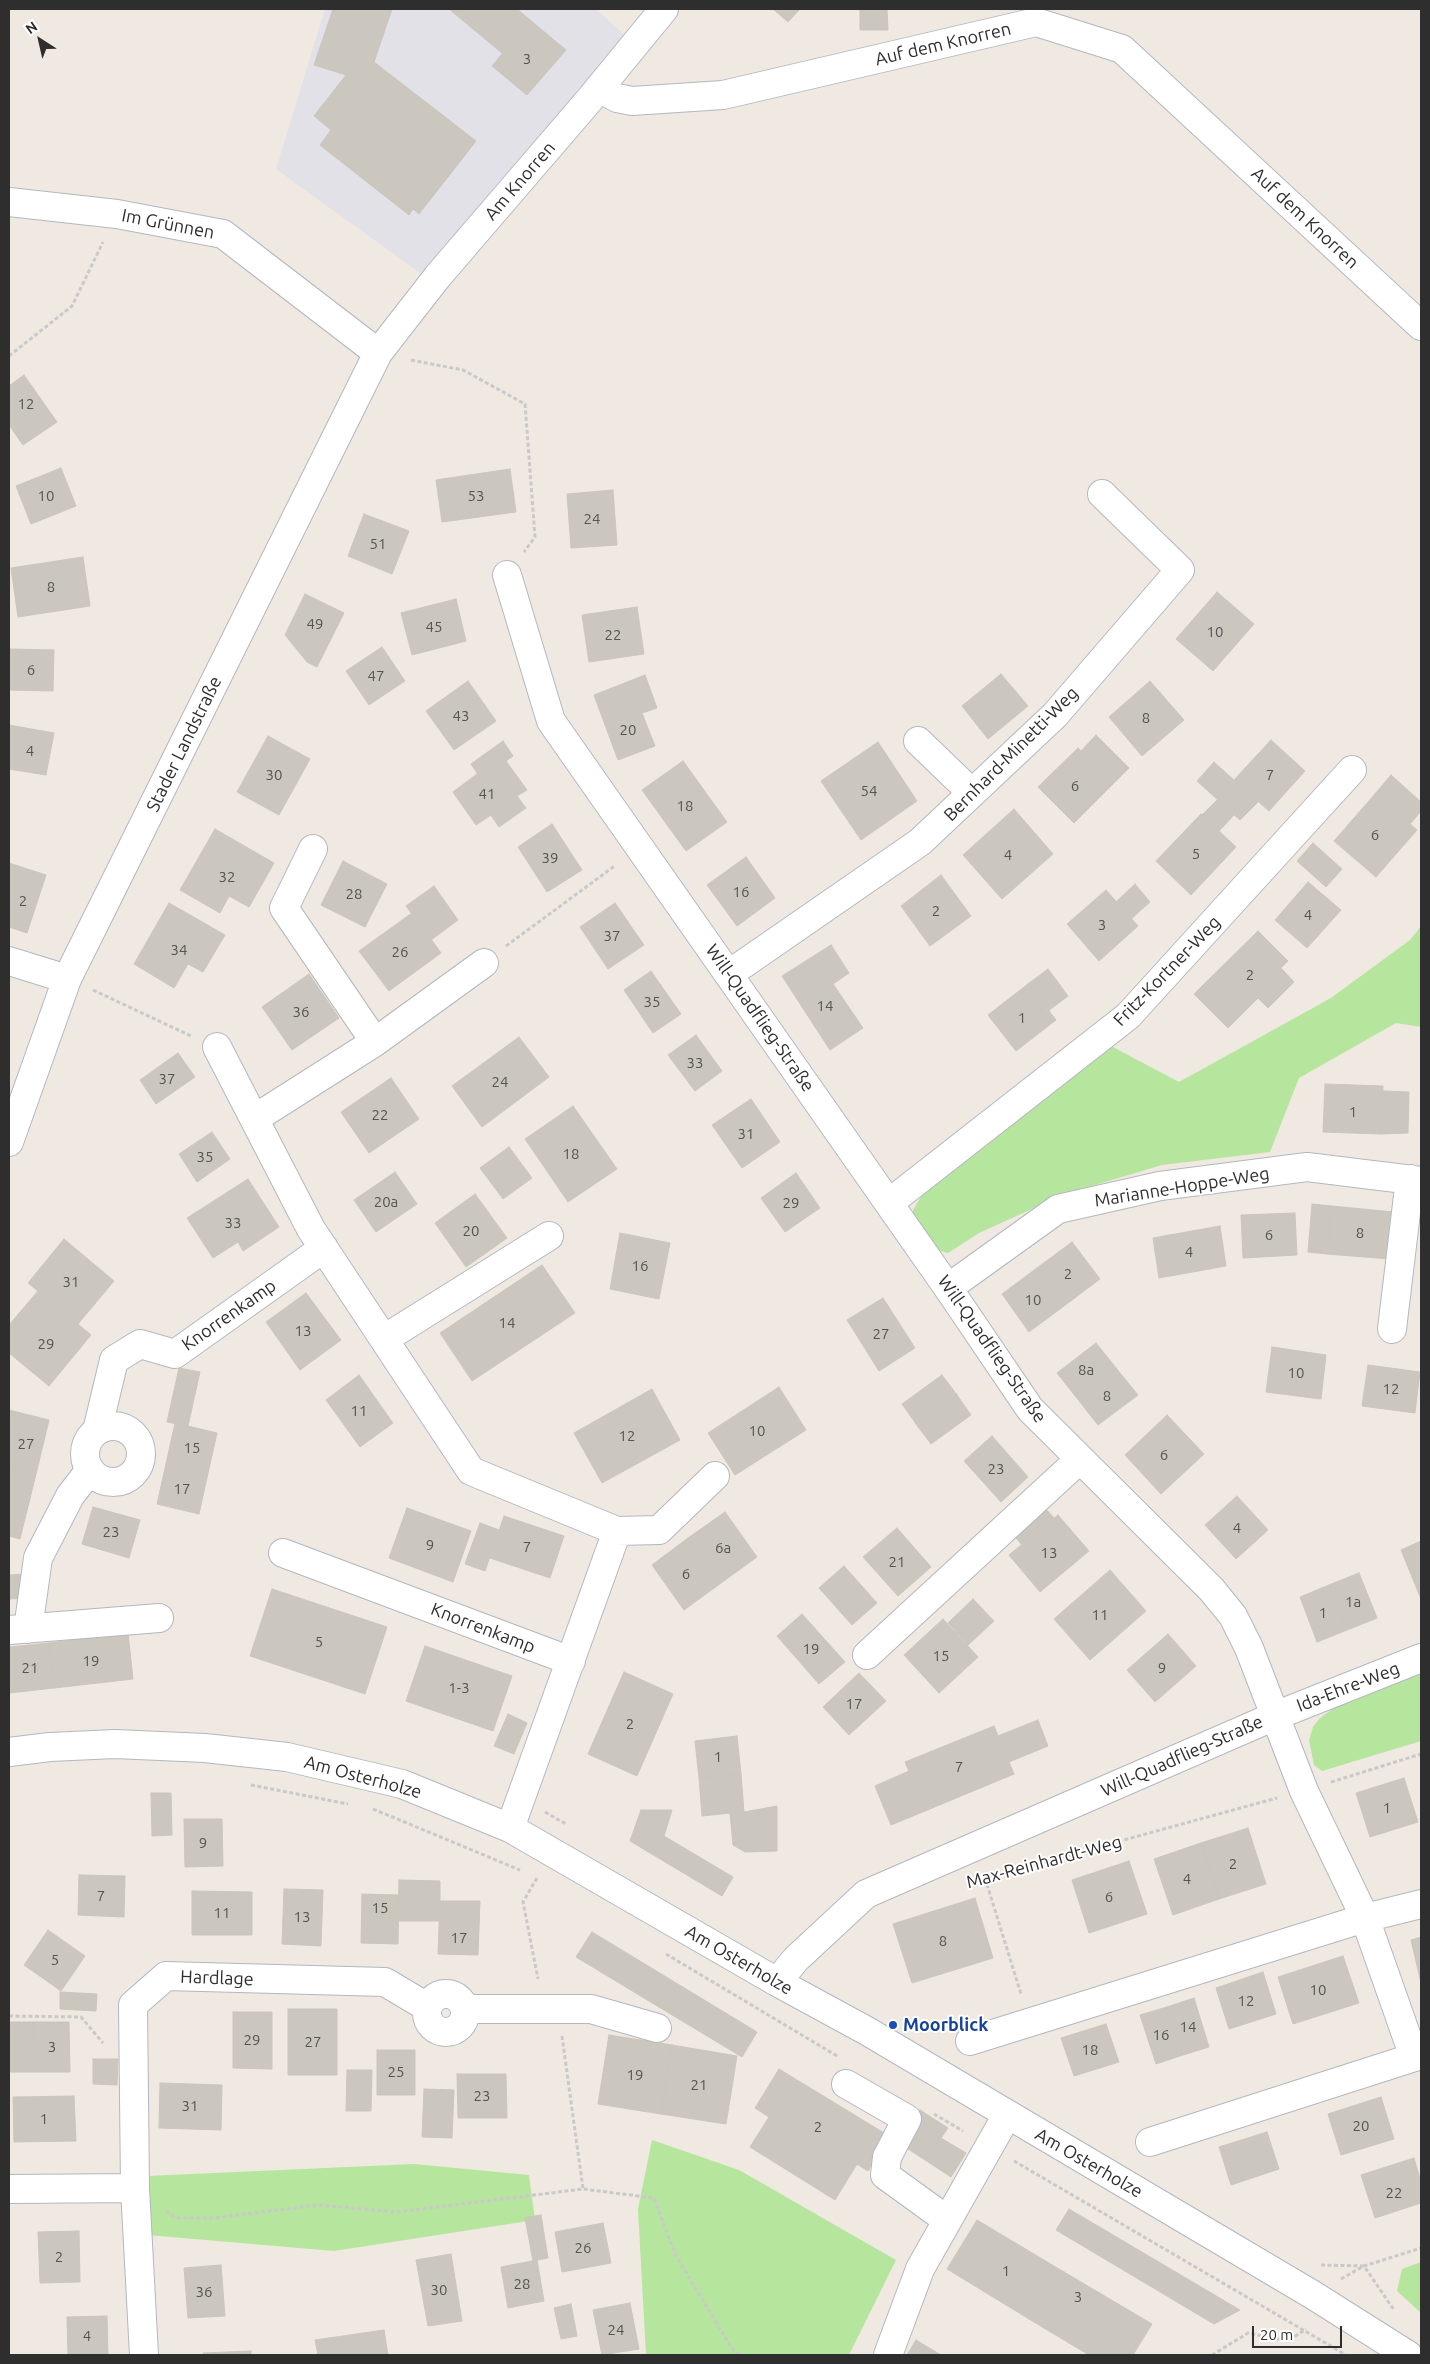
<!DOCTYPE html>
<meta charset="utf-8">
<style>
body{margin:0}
#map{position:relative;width:1430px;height:2364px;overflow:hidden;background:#efe9e1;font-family:Ubuntu,sans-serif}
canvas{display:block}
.frame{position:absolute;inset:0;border:10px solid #2e2e2e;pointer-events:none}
.north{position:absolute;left:15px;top:15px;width:50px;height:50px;-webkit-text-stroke:4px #fff;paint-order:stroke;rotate:325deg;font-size:14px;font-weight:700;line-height:20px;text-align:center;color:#2e2e2e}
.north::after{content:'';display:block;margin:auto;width:18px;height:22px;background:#2e2e2e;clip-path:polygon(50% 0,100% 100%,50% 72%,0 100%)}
.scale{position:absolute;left:1252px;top:2326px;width:90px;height:22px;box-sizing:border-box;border:2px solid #2e2e2e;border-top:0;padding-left:6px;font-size:15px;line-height:18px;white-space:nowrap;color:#2e2e2e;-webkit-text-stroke:4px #fff;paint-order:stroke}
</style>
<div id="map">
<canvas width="1430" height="2364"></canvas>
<div class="frame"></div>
<div class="north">N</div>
<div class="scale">20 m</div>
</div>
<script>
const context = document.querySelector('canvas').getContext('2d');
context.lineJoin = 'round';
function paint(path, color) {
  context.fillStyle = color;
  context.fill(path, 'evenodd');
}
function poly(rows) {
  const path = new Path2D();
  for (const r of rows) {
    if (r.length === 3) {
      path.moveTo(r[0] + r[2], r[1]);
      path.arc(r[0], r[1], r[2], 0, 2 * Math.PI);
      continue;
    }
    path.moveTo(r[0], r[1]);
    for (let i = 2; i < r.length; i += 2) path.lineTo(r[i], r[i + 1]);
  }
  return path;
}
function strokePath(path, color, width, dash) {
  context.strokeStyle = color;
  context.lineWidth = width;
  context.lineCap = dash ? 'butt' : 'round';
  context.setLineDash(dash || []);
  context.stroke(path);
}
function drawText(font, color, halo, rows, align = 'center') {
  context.font = font + ' Ubuntu,sans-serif';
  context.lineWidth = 4;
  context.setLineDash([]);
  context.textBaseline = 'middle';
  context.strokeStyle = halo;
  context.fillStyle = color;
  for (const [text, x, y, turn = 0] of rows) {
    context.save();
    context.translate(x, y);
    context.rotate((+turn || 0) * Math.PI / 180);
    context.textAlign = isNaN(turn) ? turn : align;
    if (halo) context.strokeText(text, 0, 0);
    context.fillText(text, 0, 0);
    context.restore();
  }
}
paint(poly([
 [325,9,596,9,629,39,428,279,276,169]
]), '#e3e1e8');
paint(poly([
 [1421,926,1421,1027,1396,1023,1299,1078,1270,1152,1162,1165,1065,1194,979,1233,948,1253,937,1250,912,1212,930,1181,1111,1046,1179,1082,1331,998,1410,940],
 [1421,1671,1421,1741,1322,1771,1314,1765,1309,1740,1313,1727,1320,1718,1335,1707],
 [652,2140,739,2170,896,2260,849,2355,646,2355,638,2209],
 [414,2164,529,2175,535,2220,334,2251,148,2235,147,2176],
 [1421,2262,1421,2313,1397,2291,1402,2269]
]), '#b6e59e');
const building = poly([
 [333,9,392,9,374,62,476,141,419,214,413,209,409,215,320,145,331,130,314,116,346,75,314,65,333,9],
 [449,9,517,9,530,20,502,53,449,9],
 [773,9,800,9,788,22,773,9],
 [860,9,887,9,888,30,860,30,860,9],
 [530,20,566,50,527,95,492,66,530,20],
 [24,375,57,422,23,445,9,425,9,386,24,375],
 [61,468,76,506,31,524,16,486,61,468],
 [510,469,516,512,442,522,436,480,510,469],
 [613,490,617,545,571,548,567,494,613,490],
 [364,514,409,531,392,574,348,556,364,514],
 [83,557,90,606,18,617,11,568,83,557],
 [1217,592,1254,624,1213,671,1176,639,1217,592],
 [305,594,344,613,317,667,307,662,285,635,305,594],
 [456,599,466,641,412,655,401,613,456,599],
 [637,607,644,654,589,662,582,615,637,607],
 [382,647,405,681,369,705,346,671,382,647],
 [9,649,54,650,53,691,9,690,9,649],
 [1001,674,1028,706,988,739,962,706,1001,674],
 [645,675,657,708,642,713,655,746,618,760,594,695,645,675],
 [468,681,496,721,454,750,426,711,468,681],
 [1150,681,1184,720,1142,756,1109,717,1150,681],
 [9,725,54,733,46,775,9,769,9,725],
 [1096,735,1129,768,1113,784,1081,751,1096,735],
 [268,736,310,759,279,815,237,792,268,736],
 [1271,740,1305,771,1269,811,1234,780,1271,740],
 [503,741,513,756,481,779,471,764,503,741],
 [878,742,917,801,861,840,821,781,878,742],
 [1078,748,1113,784,1074,823,1038,787,1078,748],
 [506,761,527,790,517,796,526,808,499,827,491,815,476,825,453,792,477,774,481,779,506,761],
 [683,761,727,822,686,851,642,790,683,761],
 [1214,762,1258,802,1240,820,1197,781,1214,762],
 [1391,775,1421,802,1421,811,1410,824,1375,794,1391,775],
 [1375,794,1417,830,1376,877,1334,841,1375,794],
 [1217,800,1234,815,1219,831,1202,815,1217,800],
 [1014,809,1053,854,1002,899,963,855,1014,809],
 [1201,814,1236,847,1191,895,1156,861,1201,814],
 [552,824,582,870,547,892,518,847,552,824],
 [215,829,274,863,249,907,229,896,220,913,180,890,215,829],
 [1313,843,1342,869,1326,887,1297,861,1313,843],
 [746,857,775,898,737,926,707,885,746,857],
 [343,861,387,884,365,927,321,905,343,861],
 [9,863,46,875,27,933,9,927,9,863],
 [941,875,971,916,930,946,901,906,941,875],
 [1308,882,1341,910,1307,948,1275,920,1308,882],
 [1135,884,1150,902,1131,919,1116,902,1135,884],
 [434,886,458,920,431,940,406,906,434,886],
 [1106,890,1138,926,1099,961,1067,924,1106,890],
 [169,903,225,935,203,972,188,964,174,988,134,964,169,903],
 [615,903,644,945,608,969,580,927,615,903],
 [412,913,441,953,389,991,359,951,412,913],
 [1258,931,1288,961,1281,968,1294,982,1268,1008,1258,998,1228,1028,1194,994,1258,931],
 [831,945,849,973,833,984,863,1028,830,1050,782,976,831,945],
 [1048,969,1068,996,1048,1011,1028,984,1048,969],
 [651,971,681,1014,653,1033,624,990,651,971],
 [309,974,339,1018,292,1050,262,1007,309,974],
 [1028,984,1056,1020,1016,1051,988,1015,1028,984],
 [696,1035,722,1071,695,1091,668,1055,696,1035],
 [519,1037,549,1077,482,1127,452,1086,519,1037],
 [178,1053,195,1077,156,1104,140,1080,178,1053],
 [391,1078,419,1119,369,1153,341,1112,391,1078],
 [1325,1084,1383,1086,1381,1134,1323,1132,1325,1084],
 [1383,1091,1409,1092,1408,1133,1381,1134,1383,1091],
 [751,1099,780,1142,742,1168,712,1125,751,1099],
 [573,1106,617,1169,568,1202,525,1139,573,1106],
 [212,1132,230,1159,197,1182,179,1154,212,1132],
 [509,1147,532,1178,503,1199,480,1168,509,1147],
 [395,1172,417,1204,376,1232,354,1200,395,1172],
 [796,1173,820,1208,785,1232,761,1198,796,1173],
 [248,1179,279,1227,243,1251,238,1242,213,1258,187,1218,248,1179],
 [475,1194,507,1238,466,1267,435,1223,475,1194],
 [1312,1204,1331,1206,1327,1254,1308,1252,1312,1204],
 [1331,1206,1394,1212,1390,1259,1327,1254,1331,1206],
 [1295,1213,1297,1255,1243,1258,1241,1215,1295,1213],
 [1220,1226,1226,1266,1159,1278,1153,1238,1220,1226],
 [620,1233,670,1243,659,1299,610,1289,620,1233],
 [64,1239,114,1281,78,1324,28,1283,64,1239],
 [1072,1242,1100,1279,1064,1306,1037,1268,1072,1242],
 [542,1265,575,1313,472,1381,440,1333,542,1265],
 [1037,1268,1064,1306,1029,1332,1002,1294,1037,1268],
 [38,1291,91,1335,49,1386,9,1353,9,1325,38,1291],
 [306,1293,341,1340,300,1370,266,1322,306,1293],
 [883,1298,915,1348,879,1371,847,1320,883,1298],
 [1096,1343,1116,1368,1076,1397,1057,1373,1096,1343],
 [1272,1347,1326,1355,1321,1399,1266,1392,1272,1347],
 [1368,1365,1420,1372,1415,1413,1362,1406,1368,1365],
 [179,1368,200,1372,188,1426,167,1422,179,1368],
 [1116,1368,1138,1395,1098,1425,1076,1397,1116,1368],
 [359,1375,393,1423,360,1447,326,1400,359,1375],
 [942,1375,957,1395,916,1424,902,1404,942,1375],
 [779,1387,806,1430,735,1475,708,1433,779,1387],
 [652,1389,680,1440,602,1483,574,1433,652,1389],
 [957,1395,971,1415,931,1444,916,1424,957,1395],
 [9,1410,49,1420,36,1474,9,1468,9,1410],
 [1167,1415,1204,1454,1161,1494,1125,1455,1167,1415],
 [175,1423,217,1433,208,1473,166,1464,175,1423],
 [992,1436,1028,1477,1001,1502,964,1461,992,1436],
 [166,1464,208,1473,199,1514,157,1504,166,1464],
 [9,1468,36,1474,20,1539,9,1536,9,1468],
 [1237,1496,1268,1530,1236,1559,1205,1525,1237,1496],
 [93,1507,140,1520,129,1558,82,1544,93,1507],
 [407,1508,471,1531,453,1582,389,1558,407,1508],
 [1045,1508,1054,1518,1022,1545,1013,1534,1045,1508],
 [725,1512,757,1557,721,1583,688,1538,725,1512],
 [1058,1515,1089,1551,1040,1592,1009,1555,1058,1515],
 [504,1516,564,1536,550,1578,490,1558,504,1516],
 [480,1523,499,1530,485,1571,465,1564,480,1523],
 [897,1528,931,1567,898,1596,863,1557,897,1528],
 [688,1538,721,1583,684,1610,652,1565,688,1538],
 [1421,1541,1421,1599,1401,1550,1421,1541],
 [844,1566,877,1603,852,1625,819,1588,844,1566],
 [1110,1570,1146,1611,1090,1660,1054,1619,1110,1570],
 [1359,1573,1377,1618,1347,1630,1329,1585,1359,1573],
 [25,1574,26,1598,9,1599,9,1575,25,1574],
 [1329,1585,1347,1630,1317,1642,1300,1597,1329,1585],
 [272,1589,387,1627,365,1694,250,1656,272,1589],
 [973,1599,994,1621,968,1645,948,1623,973,1599],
 [802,1614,845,1662,819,1684,777,1636,802,1614],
 [943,1619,978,1657,939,1693,904,1655,943,1619],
 [128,1633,133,1679,54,1688,49,1643,128,1633],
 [1168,1634,1196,1666,1155,1702,1127,1670,1168,1634],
 [49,1643,54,1688,9,1693,9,1647,49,1643],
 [425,1646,512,1676,493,1731,406,1701,425,1646],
 [624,1672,673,1694,637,1776,588,1754,624,1672],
 [859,1673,886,1701,849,1735,823,1707,859,1673],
 [508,1714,527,1723,514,1754,494,1746,508,1714],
 [1038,1720,1048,1746,1009,1762,998,1736,1038,1720],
 [994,1726,1014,1774,925,1811,905,1762,994,1726],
 [737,1736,741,1774,699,1778,695,1741,737,1736],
 [909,1771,925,1811,891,1825,875,1786,909,1771],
 [741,1774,744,1812,777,1806,777,1851,745,1852,733,1845,730,1813,702,1816,699,1778,741,1774],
 [1404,1778,1418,1822,1370,1837,1356,1793,1404,1778],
 [151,1793,171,1793,172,1835,152,1836,151,1793],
 [641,1810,672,1810,664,1836,733,1877,722,1896,630,1841,641,1810],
 [184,1819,222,1819,223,1866,185,1867,184,1819],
 [1248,1828,1266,1884,1219,1899,1201,1843,1248,1828],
 [1201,1843,1219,1899,1173,1915,1154,1859,1201,1843],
 [1129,1861,1147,1914,1089,1933,1072,1880,1129,1861],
 [79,1875,125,1876,124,1917,78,1915,79,1875],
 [399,1880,440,1881,440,1921,398,1921,399,1880],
 [284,1889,323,1890,321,1946,282,1944,284,1889],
 [192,1891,252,1892,252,1935,192,1935,192,1891],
 [362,1894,399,1895,398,1944,361,1943,362,1894],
 [975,1898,993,1958,912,1983,893,1924,975,1898],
 [440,1901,480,1901,478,1955,438,1954,440,1901],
 [48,1930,85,1956,61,1991,24,1965,48,1930],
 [592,1932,757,2032,742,2057,576,1957,592,1932],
 [1421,1937,1421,1983,1411,1940,1421,1937],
 [1343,1956,1359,2003,1293,2024,1278,1977,1343,1956],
 [1263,1972,1276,2014,1229,2029,1216,1988,1263,1972],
 [60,1992,97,1994,96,2011,60,2009,60,1992],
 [1194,1998,1209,2047,1183,2055,1167,2007,1194,1998],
 [1167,2007,1183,2055,1156,2064,1140,2015,1167,2007],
 [288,2009,337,2009,337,2075,288,2075,288,2009],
 [233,2012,272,2012,272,2069,233,2068,233,2012],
 [9,2022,34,2022,35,2072,9,2072,9,2022],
 [34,2022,69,2022,70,2072,35,2072,34,2022],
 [1106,2024,1119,2062,1074,2076,1061,2038,1106,2024],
 [609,2035,672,2045,661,2114,598,2104,609,2035],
 [672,2045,737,2056,726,2124,661,2114,672,2045],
 [377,2050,415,2050,415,2095,377,2095,377,2050],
 [93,2059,118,2059,117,2085,93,2084,93,2059],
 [779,2069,889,2136,868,2171,857,2164,835,2200,750,2147,769,2117,755,2108,779,2069],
 [347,2070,372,2070,371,2111,346,2111,347,2070],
 [457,2074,506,2074,507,2118,458,2118,457,2074],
 [160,2083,222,2085,221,2130,159,2128,160,2083],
 [424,2089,454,2090,452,2138,422,2137,424,2089],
 [74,2096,76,2141,14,2142,13,2097,74,2096],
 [1381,2097,1394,2139,1341,2155,1328,2114,1381,2097],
 [920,2110,948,2128,941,2138,966,2153,951,2177,899,2143,920,2110],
 [1267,2132,1279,2169,1231,2185,1219,2147,1267,2132],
 [1414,2158,1421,2182,1421,2203,1375,2218,1361,2175,1414,2158],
 [1069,2209,1240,2310,1214,2324,1056,2230,1069,2209],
 [541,2215,548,2258,533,2261,525,2218,541,2215],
 [977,2220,1064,2272,1034,2322,947,2269,977,2220],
 [603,2223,611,2263,562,2272,555,2232,603,2223],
 [79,2231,80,2282,40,2283,38,2232,79,2231],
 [451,2254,462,2321,428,2326,416,2260,451,2254],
 [537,2260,544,2301,508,2308,501,2267,537,2260],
 [221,2265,225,2316,188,2318,184,2268,221,2265],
 [1064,2272,1152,2324,1133,2355,1089,2355,1034,2322,1064,2272],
 [630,2303,639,2349,602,2355,593,2310,630,2303],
 [571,2304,577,2336,561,2339,554,2308,571,2304],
 [107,2316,108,2355,68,2355,67,2317,107,2316],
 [384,2330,388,2355,318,2355,315,2340,384,2330],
 [916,2340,941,2355,907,2355,916,2340],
 [251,2351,251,2355,203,2355,203,2353,251,2351]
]);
paint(building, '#cbc7bf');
strokePath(building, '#cbc5ba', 1);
const minor = poly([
 [599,88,617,98,632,101,723,95,1036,22,1122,49,1421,326],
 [9,202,117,214,223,234,378,353],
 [507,575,551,721,948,1288,1030,1409,1212,1590,1233,1616,1249,1648,1304,1791,1365,1918,1414,2057],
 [918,741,972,793],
 [313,849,284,908,375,1042],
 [9,961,67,979],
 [729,974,920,842,1055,715,1180,570,1102,494],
 [217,1047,311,1229,471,1471,617,1531,510,1828],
 [254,1119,375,1042,484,963],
 [9,1142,67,979,378,353,438,276,591,98,664,9],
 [889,1203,1128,1016,1352,770],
 [948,1288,1058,1209,1160,1186,1307,1167,1421,1181],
 [1392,1329,1410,1179],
 [384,1339,549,1236],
 [113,1454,28],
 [97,1431,114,1360,140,1344,175,1354,324,1248],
 [617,1531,659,1530,715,1476],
 [283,1553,571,1661],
 [28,1629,38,1558,70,1496,90,1470],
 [9,1630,159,1618],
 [867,1655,1079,1460],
 [9,1752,50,1747,115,1744,205,1748,287,1757,402,1784,510,1828,777,1982,867,2031,1313,2295,1408,2355],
 [777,1982,796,1959,866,1894,1275,1716,1421,1658],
 [446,2013,19],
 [465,2009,591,2009,657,2028],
 [970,2041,1365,1918,1421,1904],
 [846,2084,907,2119,887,2157,885,2175,947,2220],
 [1150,2142,1421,2055],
 [135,2188,144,2355],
 [9,2189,135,2188,133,2005,166,1976,385,1982,427,2007],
 [888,2355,920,2269,1007,2115]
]);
strokePath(minor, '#b4b7c1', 30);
strokePath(poly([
 [9,356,72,306,103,242],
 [411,360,463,370,525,404,535,537,524,552],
 [506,946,616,865],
 [93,990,191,1036],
 [1331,1782,1421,1754],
 [251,1785,348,1804],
 [373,1809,520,1870],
 [545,1812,566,1824],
 [537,1878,523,1902,538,1979],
 [985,1878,1021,1994],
 [974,1881,1277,1798],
 [666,1954,837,2056],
 [9,2016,81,2017,103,2043],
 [562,2036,583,2189],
 [934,2114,963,2131],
 [1014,2161,1346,2355],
 [166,2211,176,2218,213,2218,319,2205,397,2212,583,2189,654,2198,675,2254,733,2350,740,2355],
 [1321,2265,1364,2266,1394,2310],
 [1341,2279,1364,2266,1421,2248],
 [1212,2355,1248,2333,1288,2341,1306,2329]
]), '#c9c9c9', 3, [4, 2.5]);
strokePath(minor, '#fff', 28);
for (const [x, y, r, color] of [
 [893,2025,5,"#1a4fb4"]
]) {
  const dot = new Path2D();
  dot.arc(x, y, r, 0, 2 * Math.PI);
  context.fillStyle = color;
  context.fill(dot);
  strokePath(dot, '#fff', 2);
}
drawText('15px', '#555452', null, [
 ["3",527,59],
 ["12",26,404],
 ["10",46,496],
 ["53",476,496],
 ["24",592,519],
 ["51",378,544],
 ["8",51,587],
 ["49",315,624],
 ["45",434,627],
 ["10",1215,632],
 ["22",613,635],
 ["6",31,670],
 ["47",376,676],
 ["43",461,716],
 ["8",1146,718],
 ["20",628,730],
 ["4",30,751],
 ["30",274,775],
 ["7",1270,775],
 ["6",1075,786],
 ["54",869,791],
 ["41",487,794],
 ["18",685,806],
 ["6",1375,835],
 ["5",1196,854],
 ["4",1008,855],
 ["39",550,858],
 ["32",227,877],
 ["16",741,892],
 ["28",354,894],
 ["2",23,901],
 ["2",936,911],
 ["4",1308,915],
 ["3",1102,925],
 ["37",612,936],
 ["34",179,950],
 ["26",400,952],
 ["2",1250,975],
 ["35",652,1002],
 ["14",825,1006],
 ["36",301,1012],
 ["1",1022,1018],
 ["33",695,1063],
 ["37",167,1079],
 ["24",500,1082],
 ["1",1353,1112],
 ["22",380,1115],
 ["31",746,1134],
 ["18",571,1154],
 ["35",205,1157],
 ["20a",386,1202],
 ["29",791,1203],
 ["33",233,1223],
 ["20",471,1231],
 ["8",1360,1233],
 ["6",1269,1235],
 ["4",1189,1252],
 ["16",640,1266],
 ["2",1068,1274],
 ["31",71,1282],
 ["10",1033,1300],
 ["14",507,1323],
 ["13",303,1331],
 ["27",881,1334],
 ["29",46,1344],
 ["8a",1086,1370],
 ["10",1296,1373],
 ["12",1391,1389],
 ["8",1107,1396],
 ["11",359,1411],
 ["10",757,1431],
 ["12",627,1436],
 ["27",26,1444],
 ["15",192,1448],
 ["6",1164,1455],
 ["23",996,1469],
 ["17",182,1489],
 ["4",1237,1528],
 ["23",111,1532],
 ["9",430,1545],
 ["7",527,1547],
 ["6a",723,1548],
 ["13",1049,1553],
 ["21",897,1562],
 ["6",686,1574],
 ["1a",1353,1602],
 ["1",1323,1613],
 ["11",1100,1615],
 ["5",319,1642],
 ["19",811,1649],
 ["15",941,1656],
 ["19",91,1661],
 ["21",30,1668],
 ["9",1162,1668],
 ["1-3",459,1688],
 ["17",854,1704],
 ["2",630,1724],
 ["1",718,1757],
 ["7",959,1767],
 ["1",1387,1808],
 ["9",203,1843],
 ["2",1233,1864],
 ["4",1187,1879],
 ["7",101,1896],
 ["6",1109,1897],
 ["15",380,1908],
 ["11",222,1913],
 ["13",302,1917],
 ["17",459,1938],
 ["8",943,1941],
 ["5",55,1960],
 ["10",1318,1990],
 ["12",1246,2001],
 ["14",1188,2027],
 ["16",1161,2035],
 ["29",252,2040],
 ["27",313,2042],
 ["3",52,2047],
 ["18",1090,2050],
 ["25",396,2072],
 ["19",635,2075],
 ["21",699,2085],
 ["23",482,2096],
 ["31",190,2106],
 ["1",44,2119],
 ["20",1361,2126],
 ["2",818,2127],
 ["22",1394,2193],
 ["26",583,2248],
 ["2",59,2257],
 ["1",1006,2271],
 ["28",522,2284],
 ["30",439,2290],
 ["36",204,2292],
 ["3",1078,2297],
 ["24",616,2330],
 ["4",87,2336]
]);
drawText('18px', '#2e2e2e', '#fff', [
 ["Auf dem Knorren",943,44,-13],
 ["Am Knorren",520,181,-49],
 ["Auf dem Knorren",1305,218,43],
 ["Im Grünnen",168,224,11],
 ["Stader Landstraße",184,744,-64],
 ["Bernhard-Minetti-Weg",1011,754,-45],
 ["Fritz-Kortner-Weg",1167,971,-46],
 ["Will-Quadflieg-Straße",760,1018,55],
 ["Marianne-Hoppe-Weg",1182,1187,-9],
 ["Knorrenkamp",229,1315,-35],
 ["Will-Quadflieg-Straße",992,1349,55],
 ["Knorrenkamp",483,1628,21],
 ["Ida-Ehre-Weg",1348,1687,-21],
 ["Will-Quadflieg-Straße",1182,1756,-24],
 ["Am Osterholze",363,1777,15],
 ["Max-Reinhardt-Weg",1044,1862,-15],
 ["Am Osterholze",739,1960,30],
 ["Hardlage",217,1978,2],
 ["Am Osterholze",1089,2163,30]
]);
drawText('bold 18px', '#164399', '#fff', [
 ["Moorblick",903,2025]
], 'left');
</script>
